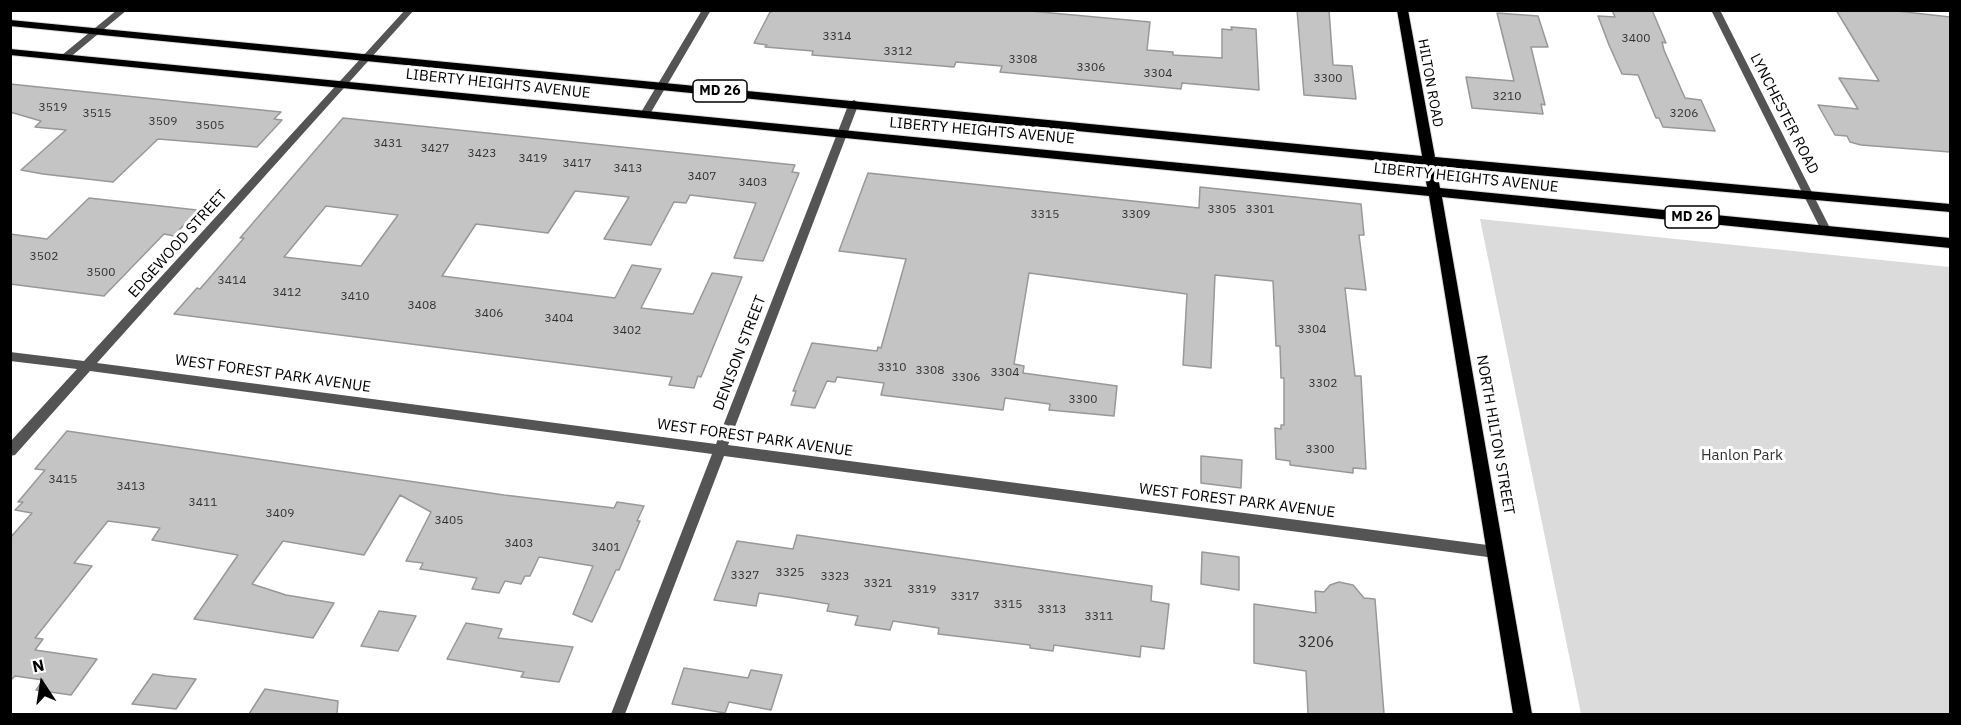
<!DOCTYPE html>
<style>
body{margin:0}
#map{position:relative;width:1961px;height:725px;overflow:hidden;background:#fff;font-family:"IBM Plex Sans",sans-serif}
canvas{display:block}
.frame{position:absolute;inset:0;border:12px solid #000;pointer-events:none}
.north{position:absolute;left:12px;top:653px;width:60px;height:60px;-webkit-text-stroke:4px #fff;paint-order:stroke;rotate:348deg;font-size:16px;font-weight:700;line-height:24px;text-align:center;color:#000}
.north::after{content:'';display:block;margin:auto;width:21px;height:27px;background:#000;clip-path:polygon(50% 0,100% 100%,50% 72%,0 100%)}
</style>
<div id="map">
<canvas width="1961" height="725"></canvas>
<div class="frame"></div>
<div class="north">N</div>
</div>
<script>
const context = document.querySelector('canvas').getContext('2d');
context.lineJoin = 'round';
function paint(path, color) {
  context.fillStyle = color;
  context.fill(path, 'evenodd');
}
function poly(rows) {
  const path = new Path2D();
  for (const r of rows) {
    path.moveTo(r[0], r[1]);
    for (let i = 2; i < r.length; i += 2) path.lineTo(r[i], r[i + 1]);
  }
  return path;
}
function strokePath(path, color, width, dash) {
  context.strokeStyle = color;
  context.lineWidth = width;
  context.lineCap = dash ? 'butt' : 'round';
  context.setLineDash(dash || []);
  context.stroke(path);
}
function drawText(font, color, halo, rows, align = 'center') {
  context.font = font + ' "IBM Plex Sans",sans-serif';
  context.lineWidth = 6;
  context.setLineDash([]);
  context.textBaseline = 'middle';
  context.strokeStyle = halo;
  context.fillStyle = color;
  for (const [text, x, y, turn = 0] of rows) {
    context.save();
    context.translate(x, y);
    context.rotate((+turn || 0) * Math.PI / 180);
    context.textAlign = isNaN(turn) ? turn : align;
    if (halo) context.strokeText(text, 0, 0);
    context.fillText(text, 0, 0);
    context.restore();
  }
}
paint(poly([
 [1480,219,1950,267,1950,714,1581,714]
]), '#dbdbdb');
const building = poly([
 [780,10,1019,10,1150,22,1147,50,1173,52,1173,55,1222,58,1222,29,1232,30,1231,27,1256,29,1259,90,1182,83,1181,89,1000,72,1002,66,956,62,954,67,812,55,813,51,765,47,767,45,754,43,770,12,780,10],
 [1297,10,1329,10,1333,65,1352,66,1356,99,1304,95,1297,10],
 [1612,10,1652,10,1666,43,1662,42,1664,50,1685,98,1701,100,1715,131,1663,127,1659,118,1656,118,1638,75,1622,74,1609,45,1598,16,1615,17,1612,10],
 [1836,10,1888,10,1950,17,1950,152,1861,145,1850,142,1847,136,1835,135,1818,105,1858,109,1839,78,1879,81,1836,10],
 [1497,13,1538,16,1548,47,1531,47,1545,105,1541,104,1543,114,1472,108,1466,77,1514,81,1497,13],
 [10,84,281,112,274,119,282,120,257,147,158,139,113,182,43,174,21,170,66,130,35,127,41,121,10,112,10,84],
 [343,118,795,165,792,172,799,173,763,261,734,258,756,203,690,195,686,203,674,202,651,245,604,239,629,197,575,191,548,233,476,224,442,276,615,298,632,265,661,269,641,308,693,314,712,273,742,277,701,377,698,376,694,388,669,385,672,377,174,314,197,288,200,289,244,238,240,238,343,118],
 [326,206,398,215,361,266,284,257,326,206],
 [868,173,1199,208,1200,187,1361,204,1364,235,1359,235,1366,290,1345,288,1355,376,1361,376,1366,469,1353,468,1353,473,1290,465,1290,461,1276,459,1275,428,1281,429,1281,425,1284,425,1284,378,1281,378,1280,346,1276,346,1273,281,1215,275,1211,368,1183,365,1187,294,1029,273,1014,364,1024,366,1023,373,1117,386,1114,416,1049,410,1050,404,1005,398,1003,410,881,395,884,383,837,377,835,382,827,381,815,408,791,405,796,391,793,391,812,343,877,351,878,347,881,348,906,259,839,251,868,173],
 [89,198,197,210,174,236,164,234,104,296,10,284,10,234,47,239,89,198],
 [67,431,504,495,614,508,617,502,644,506,637,521,640,521,619,570,616,570,592,622,573,614,593,566,539,557,530,576,525,576,521,584,505,581,499,593,472,589,477,578,420,569,423,563,406,561,431,512,400,495,364,555,283,541,252,584,286,595,334,603,313,638,194,619,238,555,152,540,160,528,108,521,74,563,92,566,35,638,43,639,35,650,97,659,71,695,36,690,43,680,15,676,10,681,10,538,32,513,15,510,23,502,18,502,45,470,35,469,67,431],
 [1201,456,1242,460,1241,488,1201,483,1201,456],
 [797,535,1152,586,1151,601,1169,604,1164,649,1141,646,1140,657,1054,645,1053,651,1030,648,1030,645,938,634,939,628,893,621,890,630,855,625,858,616,827,611,829,604,787,597,759,593,756,606,714,600,737,541,793,549,797,535],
 [1202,552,1239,557,1239,590,1201,584,1202,552],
 [1339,582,1353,585,1364,598,1375,599,1384,714,1308,714,1306,671,1254,663,1254,604,1316,613,1315,591,1324,592,1330,585,1339,582],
 [379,611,416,616,398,651,361,646,379,611],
 [466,623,502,629,498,638,573,647,559,682,521,677,524,672,447,659,466,623],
 [684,668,748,678,751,670,782,675,771,710,729,702,725,713,672,704,684,668],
 [153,674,166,676,196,679,176,709,132,704,153,674],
 [265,689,338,701,337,714,249,714,265,689]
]);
paint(building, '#c4c4c4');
strokePath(building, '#989898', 1.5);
const primary = poly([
 [1397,10,1408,10,1435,157,1950,204,1950,212,1436,166,1440,188,1950,238,1950,248,1442,197,1532,714,1513,714,1429,196,10,55,10,49,1427,187,1423,165,10,26,10,20,1422,156,1397,10]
]);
strokePath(primary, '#dbdbdb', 2);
paint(poly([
 [117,10,127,10,68,59,62,59,62,55,117,10],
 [405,10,414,10,97,363,716,444,849,103,854,100,859,103,728,445,1495,546,1500,548,1502,552,1500,556,1495,558,724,456,625,714,611,714,712,454,90,371,15,455,10,456,10,442,77,369,10,361,10,352,84,361,405,10],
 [702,10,711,10,650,114,648,116,642,116,640,114,702,10],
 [1711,10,1720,10,1831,230,1830,233,1822,233,1821,230,1711,10]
]), '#545454');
paint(primary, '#000');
drawText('12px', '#313131', null, [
 ["3314",837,37],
 ["3400",1636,39],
 ["3312",898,52],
 ["3308",1023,60],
 ["3306",1091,68],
 ["3304",1158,74],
 ["3300",1328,79],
 ["3210",1507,97],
 ["3519",53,108],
 ["3515",97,114],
 ["3206",1684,114],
 ["3509",163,122],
 ["3505",210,126],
 ["3431",388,144],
 ["3427",435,149],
 ["3423",482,154],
 ["3419",533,159],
 ["3417",577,164],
 ["3413",628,169],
 ["3407",702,177],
 ["3403",753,183],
 ["3305",1222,210],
 ["3301",1260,210],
 ["3315",1045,215],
 ["3309",1136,215],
 ["3502",44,257],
 ["3500",101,273],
 ["3414",232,281],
 ["3412",287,293],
 ["3410",355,297],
 ["3408",422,306],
 ["3406",489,314],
 ["3404",559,319],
 ["3304",1312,330],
 ["3402",627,331],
 ["3310",892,368],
 ["3308",930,371],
 ["3304",1005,373],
 ["3306",966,378],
 ["3302",1323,384],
 ["3300",1083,400],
 ["3300",1320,450],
 ["3415",63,480],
 ["3413",131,487],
 ["3411",203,503],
 ["3409",280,514],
 ["3405",449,521],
 ["3403",519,544],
 ["3401",606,548],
 ["3325",790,573],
 ["3327",745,576],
 ["3323",835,577],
 ["3321",878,584],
 ["3319",922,590],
 ["3317",965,597],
 ["3315",1008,605],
 ["3313",1052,610],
 ["3311",1099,617]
]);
drawText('14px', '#000', '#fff', [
 ["HILTON ROAD",1430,83,80]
]);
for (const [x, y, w] of [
 [720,91,54],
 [1692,217,54]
]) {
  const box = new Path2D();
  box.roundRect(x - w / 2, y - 11, w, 22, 4.5);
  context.fillStyle = '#fff';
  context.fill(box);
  strokePath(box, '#000', 1.5);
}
drawText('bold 14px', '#000', null, [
 ["MD 26",720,91],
 ["MD 26",1692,217]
]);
drawText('15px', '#000', '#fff', [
 ["LIBERTY HEIGHTS AVENUE",498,84,6],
 ["LYNCHESTER ROAD",1784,114,63],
 ["LIBERTY HEIGHTS AVENUE",982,131,5],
 ["LIBERTY HEIGHTS AVENUE",1466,178,6],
 ["EDGEWOOD STREET",178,244,-48],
 ["DENISON STREET",740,353,-69],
 ["WEST FOREST PARK AVENUE",273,374,8],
 ["NORTH HILTON STREET",1495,435,80],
 ["WEST FOREST PARK AVENUE",755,438,8],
 ["WEST FOREST PARK AVENUE",1237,501,7]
]);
drawText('15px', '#323232', '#fff', [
 ["Hanlon Park",1742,456]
]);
drawText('15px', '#313131', null, [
 ["3206",1316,643]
]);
</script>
